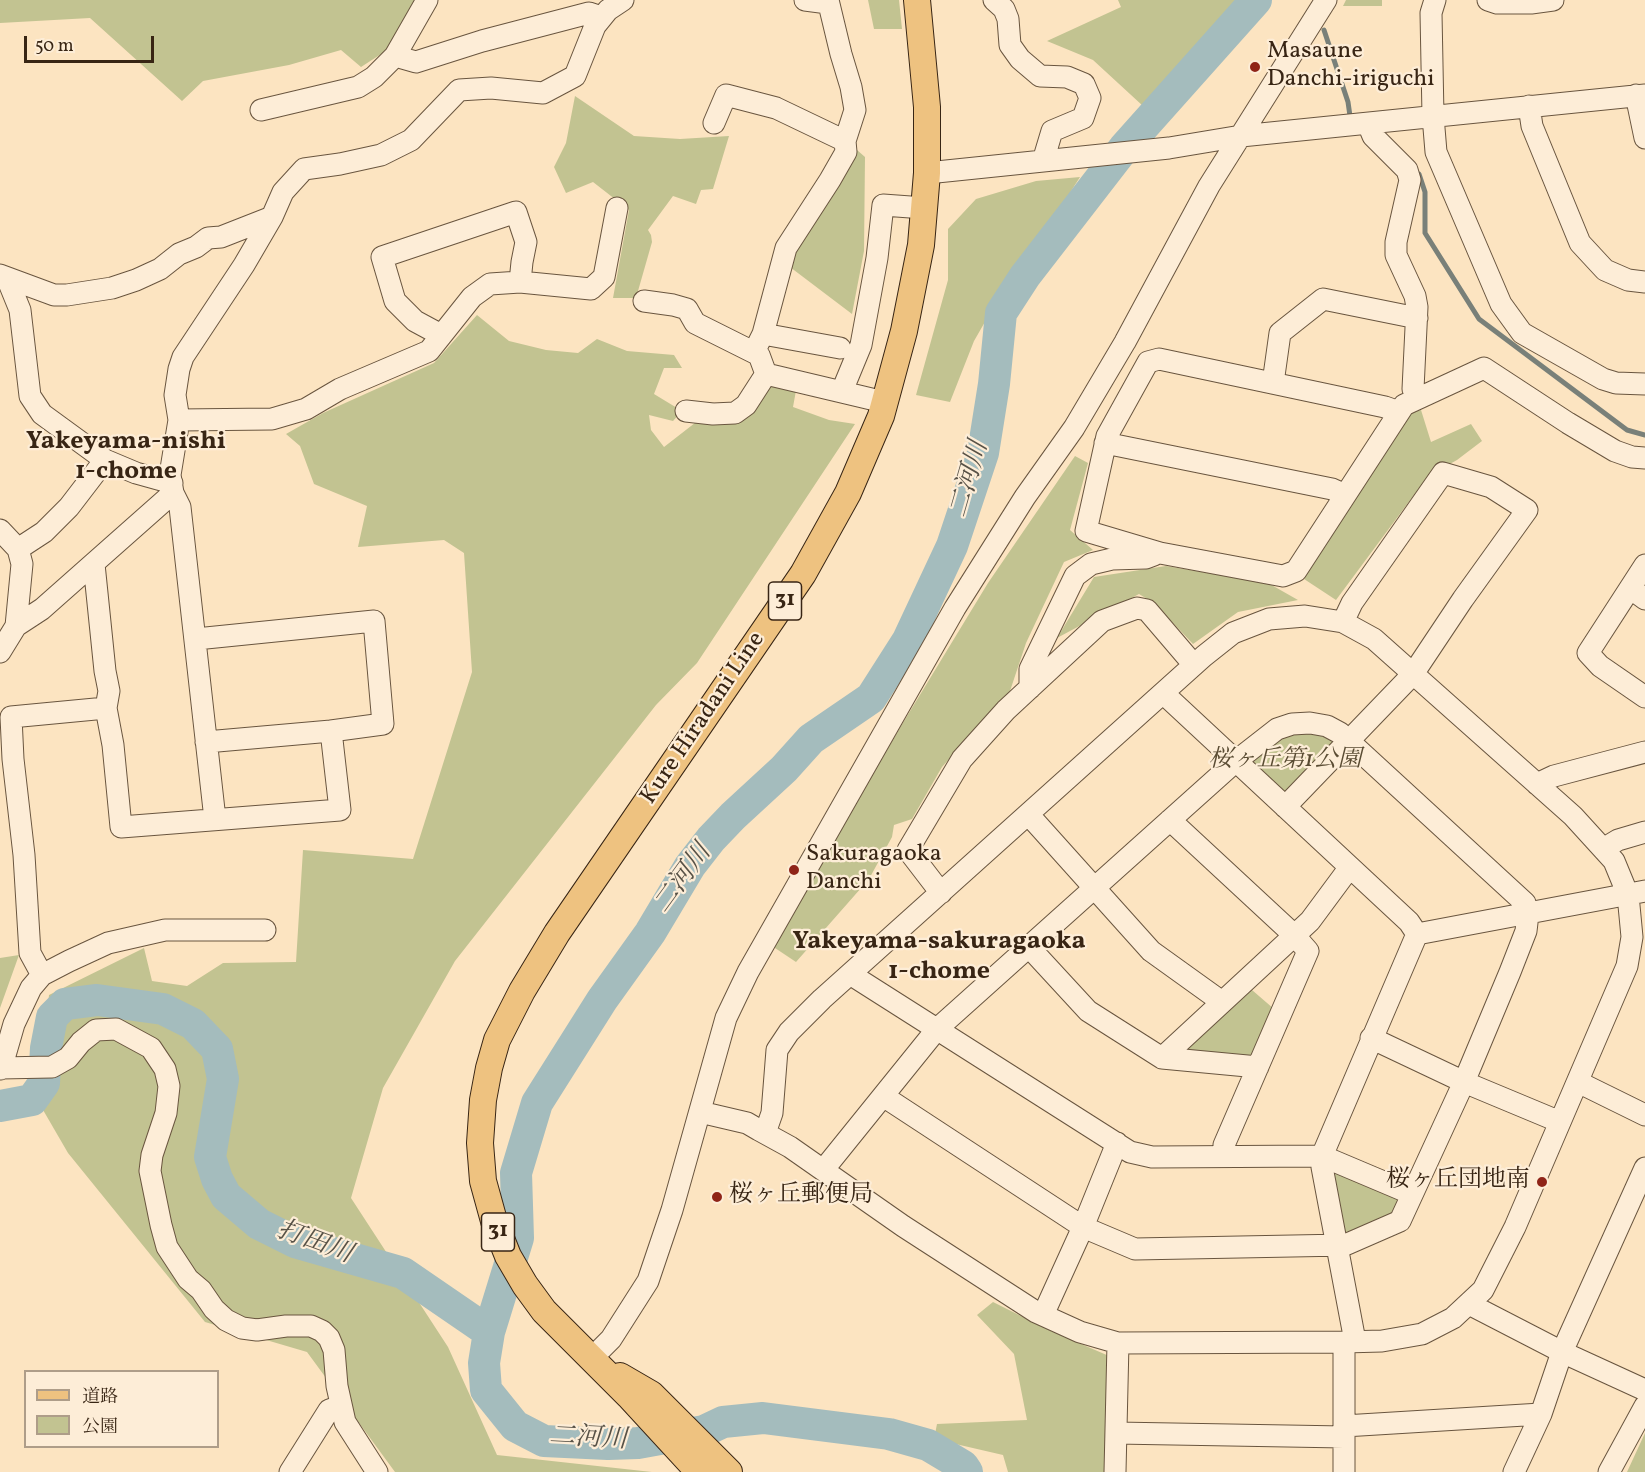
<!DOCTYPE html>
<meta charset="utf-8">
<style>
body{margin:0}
#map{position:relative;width:1645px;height:1472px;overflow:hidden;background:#fce4c1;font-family:Vollkorn,"Noto Serif JP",serif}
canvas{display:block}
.legend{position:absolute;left:24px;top:1370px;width:195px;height:78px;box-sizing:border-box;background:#fdedd7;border:2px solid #ae9d89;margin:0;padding:8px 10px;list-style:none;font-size:18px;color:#382514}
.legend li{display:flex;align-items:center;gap:12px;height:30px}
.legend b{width:30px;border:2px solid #ae9d89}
.scale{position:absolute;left:24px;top:36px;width:130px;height:27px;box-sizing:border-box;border:3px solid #382514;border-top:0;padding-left:8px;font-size:18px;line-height:21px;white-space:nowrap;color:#382514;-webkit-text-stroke:4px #fdedd7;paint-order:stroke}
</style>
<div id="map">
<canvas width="1645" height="1472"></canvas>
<ul class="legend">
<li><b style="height:8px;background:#eec280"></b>道路</li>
<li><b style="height:16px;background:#c2c391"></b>公園</li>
</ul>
<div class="scale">50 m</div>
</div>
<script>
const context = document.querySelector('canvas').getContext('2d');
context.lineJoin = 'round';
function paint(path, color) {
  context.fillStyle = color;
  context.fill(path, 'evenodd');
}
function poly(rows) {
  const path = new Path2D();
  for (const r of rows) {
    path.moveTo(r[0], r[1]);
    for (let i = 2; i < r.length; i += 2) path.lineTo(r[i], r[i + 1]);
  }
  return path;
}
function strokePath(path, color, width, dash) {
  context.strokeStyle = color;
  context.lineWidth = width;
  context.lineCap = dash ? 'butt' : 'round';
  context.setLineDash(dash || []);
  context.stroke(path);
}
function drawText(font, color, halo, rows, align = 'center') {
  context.font = font + ' Vollkorn,"Noto Serif JP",serif';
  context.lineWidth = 4.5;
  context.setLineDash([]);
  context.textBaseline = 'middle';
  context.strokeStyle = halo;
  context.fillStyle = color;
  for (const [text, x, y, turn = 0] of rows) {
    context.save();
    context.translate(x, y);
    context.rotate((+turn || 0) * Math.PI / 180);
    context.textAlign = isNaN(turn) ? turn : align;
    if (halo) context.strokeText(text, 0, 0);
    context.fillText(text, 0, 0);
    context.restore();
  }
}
paint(poly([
 [0,0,420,0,392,47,361,67,341,50,289,65,203,81,182,101,90,18,0,23],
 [868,0,899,0,902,29,874,29],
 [1118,0,1250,0,1143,106,1093,60,1047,41,1121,7],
 [1346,0,1382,0,1382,6,1343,6],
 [575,96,634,136,680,139,729,136,713,189,701,190,696,204,673,196,648,230,651,235,652,242,636,298,613,298,629,210,593,182,566,193,554,167,566,143],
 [857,150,865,157,864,251,852,314,786,264,843,166],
 [1080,177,1045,232,1009,280,974,341,950,402,916,395,948,280,948,229,976,199,1036,181],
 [477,315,509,341,546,350,578,353,597,339,627,351,674,355,682,368,664,368,654,394,682,411,673,421,649,415,651,430,664,447,700,419,723,420,772,378,797,385,793,407,829,420,855,424,697,663,656,705,455,961,383,1088,351,1198,448,1347,497,1455,652,1472,395,1472,307,1352,205,1322,68,1153,39,1103,49,995,144,948,152,981,187,986,223,963,296,962,303,850,413,859,472,672,464,553,444,540,358,547,367,506,314,484,300,446,286,434,323,413,434,363],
 [1421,410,1431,442,1471,424,1482,441,1457,460,1428,476,1336,600,1301,577,1410,413],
 [1075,456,1088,463,1070,530,1093,550,1064,562,1026,643,1010,691,942,767,912,819,894,825,892,837,869,879,796,962,772,946,901,726,988,583],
 [1166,566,1268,583,1298,600,1238,612,1193,644,1154,603,1139,594,1057,638,1094,577],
 [1310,726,1341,740,1284,799,1245,760,1276,738],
 [19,955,0,1008,0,958],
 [1252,990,1274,1009,1255,1058,1185,1050],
 [1329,1165,1402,1198,1397,1218,1342,1239],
 [993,1302,1051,1331,1109,1356,1107,1472,1008,1472,1003,1455,934,1439,937,1424,1027,1420,1014,1354,977,1315],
 [1645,1433,1645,1472,1627,1472]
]), '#c2c391');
strokePath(poly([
 [1324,30,1348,102,1350,116,1353,119],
 [1419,174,1425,192,1425,233,1479,319,1627,430,1645,435]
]), '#798079', 5);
strokePath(poly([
 [0,1106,32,1100,44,1083,46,1048,52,1017,65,1004,97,1000,163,1009,193,1024,217,1049,223,1079,210,1157,217,1179,226,1196,259,1224,295,1242,403,1273,489,1332],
 [967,1472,963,1466,928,1445,889,1434,763,1418,723,1422,704,1431,638,1443,608,1444,544,1441,515,1426,486,1390,484,1363,489,1332,518,1238,516,1173,537,1103,602,1000,650,933,690,866,711,839,733,816,784,769,811,739,871,698,908,640,952,546,983,453,994,384,1001,313,1025,276,1124,148,1256,0]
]), '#a4bcbd', 32);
const minor = poly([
 [805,0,828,3],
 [994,0,1004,9,1008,19,1010,45,1020,59,1040,76,1067,77,1084,84,1090,98,1083,118,1052,131,1043,161],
 [1435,0,1431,13,1433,116,1436,152,1501,304,1522,333,1603,379,1616,383,1645,384],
 [1488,0,1497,3,1531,3,1553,0],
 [395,56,416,62,482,41,589,13,601,17],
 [1636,95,1645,138],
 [1529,106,1532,126,1580,243,1605,270,1628,280,1645,282],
 [261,110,358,87,374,77,395,56,427,0],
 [714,123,726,95,776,108,845,141,855,110,851,87,841,54,828,0],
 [1368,124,1373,136,1407,170,1410,180,1396,242,1396,255,1415,296,1417,307,1413,389,1418,398],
 [927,173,1169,148,1241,136,1645,95],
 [0,275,54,295,67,295,112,288,136,280,160,269,179,254,196,247,208,238,221,237,272,217],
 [7,278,20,310,30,396,42,414,105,460,136,473,172,483],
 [644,301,673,305,687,309,695,323,759,355,766,374,746,405,735,413,713,414,686,411],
 [763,334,786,248,830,180,846,152,845,141],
 [441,335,415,321,395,301,382,257,516,212,526,242,522,262,520,282],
 [757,346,763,334,840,348],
 [766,374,884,402],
 [1273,383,1280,333,1323,299,1417,318],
 [842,391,861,345,877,258,883,205,924,208],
 [1399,412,1385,407,1159,359,1148,362,1107,436,1086,531,1160,553,1283,576,1296,571,1404,405,1484,368,1568,423,1615,451,1632,457,1645,458],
 [179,420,272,419,306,409,340,389,429,351,472,297,490,284,520,282,591,289,604,277,617,208],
 [1105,443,1332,489,1345,495],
 [0,530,18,549,22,564,16,626,0,652],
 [18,549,44,532,69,507,105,460],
 [94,564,105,671,109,691,106,708,113,745,121,827,340,810,331,731,383,724,374,621,196,639],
 [1645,565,1588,653,1600,666,1645,697],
 [1630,588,1645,599],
 [16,626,42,609,173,493],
 [1030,688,1030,669,1075,576,1091,564,1112,559,1146,558,1154,555],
 [206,742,331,731],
 [1537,784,1554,776,1645,752],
 [1285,807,1413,674,1463,599,1527,510,1491,487,1443,473,1352,603,1343,622],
 [1028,814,1151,951,1222,1002],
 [215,819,180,507,173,493,170,475,179,420,175,395,179,369,183,357,244,265,272,217,283,192,304,169,340,164,381,155,411,140,459,90,491,88,543,93,575,76,595,26,608,10,623,0],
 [1170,820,1294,935,1308,951,1224,1145,1224,1156],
 [1603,849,1618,840,1645,832],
 [941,893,908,850,962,759,1006,710,1102,621,1137,608,1147,610,1194,665],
 [1417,934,1645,891],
 [1029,947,1088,1011,1162,1058,1258,1067],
 [850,974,1130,1152,1152,1157,1322,1156,1417,934,1409,922,1163,693],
 [42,975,30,953,24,855,13,759,11,717,106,708],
 [1371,1038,1464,1082,1560,1122],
 [1162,1058,1310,921,1350,867],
 [0,1068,52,1067,68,1058,81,1042,96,1030,116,1029,151,1048,165,1069,169,1086,166,1113,152,1155,150,1171,161,1225,167,1247,188,1279,201,1290,214,1309,226,1320,242,1328,257,1330,286,1326,311,1326,322,1331,329,1338,334,1350,337,1386,345,1422,377,1472],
 [1,1069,14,1024,31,988,42,975,69,961,108,943,165,930,265,930],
 [1578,1082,1645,1115],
 [700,1112,747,1123,759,1130,790,1147,903,1226,1036,1312,1080,1332,1118,1343,1344,1342,1382,1341,1422,1334,1453,1318,1483,1290,1515,1227,1627,966,1632,937,1628,895,1614,861,1573,816,1374,639,1343,622,1305,616,1269,619,1233,633,1204,656,822,999,789,1032,777,1050,772,1113,765,1133],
 [824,1169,937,1029,1236,761,1277,729,1292,724,1310,723,1327,726,1340,733,1525,903,1528,914,1526,931,1510,972,1464,1082,1400,1221,1345,1245,1135,1249,1083,1227,883,1096],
 [1469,1304,1562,1352,1645,1390],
 [1043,1315,1083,1227,1117,1143],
 [1355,1341,1322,1167,1322,1156,1412,1194],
 [592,1358,611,1339,648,1281,672,1210,726,1018,748,972,955,608,1025,497,1074,428,1125,342,1209,186,1326,0],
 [1344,1426,1541,1414],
 [1116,1433,1344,1437],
 [290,1472,329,1410,340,1406],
 [1115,1472,1118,1343],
 [1344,1472,1344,1342],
 [1514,1472,1541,1414,1562,1352,1645,1168],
 [1609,1472,1645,1406]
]);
const major = poly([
 [620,1376,651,1394,729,1472],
 [699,1472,629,1396,544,1311,525,1285,508,1256,494,1221,483,1181,480,1143,483,1100,489,1068,497,1040,522,991,557,933,803,574,848,493,881,416,904,331,921,245,927,173,927,107,917,0]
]);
strokePath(minor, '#69553f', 23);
strokePath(major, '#382514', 28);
strokePath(minor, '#fdedd7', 21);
strokePath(major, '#eec280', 26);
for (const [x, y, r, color] of [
 [1255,67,6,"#8f2418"],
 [794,870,6,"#8f2418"],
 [1542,1182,6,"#8f2418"],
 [717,1197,6,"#8f2418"]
]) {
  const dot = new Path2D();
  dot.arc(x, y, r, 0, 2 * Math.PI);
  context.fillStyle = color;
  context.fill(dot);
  strokePath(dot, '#fdedd7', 2);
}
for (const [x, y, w] of [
 [785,601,33],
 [498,1232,33]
]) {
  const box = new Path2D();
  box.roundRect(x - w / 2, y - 19, w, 38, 4.5);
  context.fillStyle = '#fdedd7';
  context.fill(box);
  strokePath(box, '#382514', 1.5);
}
drawText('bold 22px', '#382514', null, [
 ["31",785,601],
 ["31",498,1232]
]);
drawText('24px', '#382514', '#fdedd7', [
 ["Masaune",1267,53],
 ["Danchi-iriguchi",1267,81],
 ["Sakuragaoka",806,856],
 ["Danchi",806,884],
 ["桜ヶ丘団地南",1530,1182,"right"],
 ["桜ヶ丘郵便局",729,1197]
], 'left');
drawText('24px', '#382514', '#fdedd7', [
 ["Kure Hiradani Line",704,719,-56]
]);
drawText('italic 24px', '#5a4c33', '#fdedd7', [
 ["桜ヶ丘第1公園",1285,762]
]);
drawText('bold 26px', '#382514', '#fdedd7', [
 ["Yakeyama-nishi",126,443],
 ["1-chome",126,473],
 ["Yakeyama-sakuragaoka",939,943],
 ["1-chome",939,973]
]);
drawText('italic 26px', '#585247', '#fdedd7', [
 ["二河川",971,480,-74],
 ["二河川",684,880,-54],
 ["打田川",314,1244,20],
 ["二河川",588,1440,3]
]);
</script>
